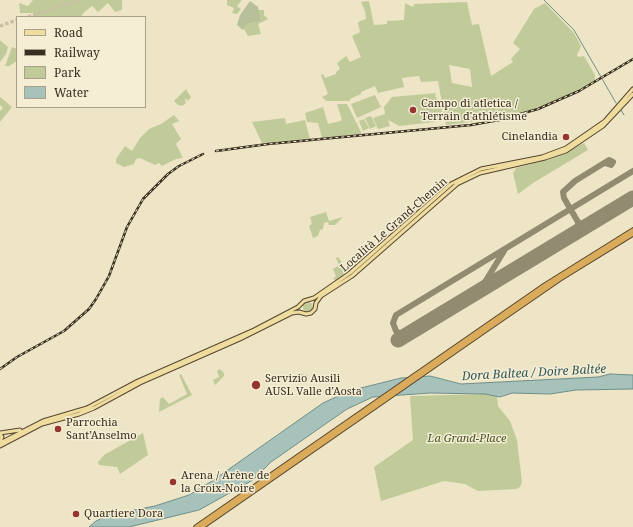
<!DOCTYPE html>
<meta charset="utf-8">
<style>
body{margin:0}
#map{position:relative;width:633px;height:527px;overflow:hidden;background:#ede5c6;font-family:"Noto Serif",serif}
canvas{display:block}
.legend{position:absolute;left:16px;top:16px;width:130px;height:92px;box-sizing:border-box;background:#f5eed5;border:1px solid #aaa18c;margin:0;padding:5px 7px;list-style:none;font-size:12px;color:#392e1f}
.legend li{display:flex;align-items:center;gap:8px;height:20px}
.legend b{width:20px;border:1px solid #aaa18c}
</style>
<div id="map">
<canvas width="633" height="527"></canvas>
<ul class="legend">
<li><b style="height:5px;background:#efdc9f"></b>Road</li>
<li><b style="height:5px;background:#392e1f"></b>Railway</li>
<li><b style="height:11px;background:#c1cb9a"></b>Park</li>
<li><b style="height:11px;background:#a7c1bb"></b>Water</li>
</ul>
</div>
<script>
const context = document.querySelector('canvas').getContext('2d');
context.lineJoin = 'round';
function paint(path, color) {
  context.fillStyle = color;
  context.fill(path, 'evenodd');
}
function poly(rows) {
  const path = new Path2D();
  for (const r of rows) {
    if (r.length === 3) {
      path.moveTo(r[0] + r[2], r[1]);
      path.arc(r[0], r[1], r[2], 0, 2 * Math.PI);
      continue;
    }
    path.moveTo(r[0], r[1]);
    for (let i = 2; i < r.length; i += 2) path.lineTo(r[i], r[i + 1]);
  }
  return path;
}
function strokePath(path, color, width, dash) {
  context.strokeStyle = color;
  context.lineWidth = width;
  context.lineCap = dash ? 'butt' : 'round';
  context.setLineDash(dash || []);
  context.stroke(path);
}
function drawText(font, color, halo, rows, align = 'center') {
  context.font = font + ' "Noto Serif",serif';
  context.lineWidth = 3;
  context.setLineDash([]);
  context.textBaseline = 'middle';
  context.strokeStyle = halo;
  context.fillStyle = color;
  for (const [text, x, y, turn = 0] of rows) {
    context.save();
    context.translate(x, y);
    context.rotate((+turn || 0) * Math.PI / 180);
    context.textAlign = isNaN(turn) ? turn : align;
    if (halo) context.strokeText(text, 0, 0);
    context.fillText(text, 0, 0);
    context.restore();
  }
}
paint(poly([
 [33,0,122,0,122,10,115,12,108,3,98,12,92,6,83,13,83,14,80,17,32,17,34,13,20,13,19,3,28,6],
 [227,0,242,0,237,6,241,9,237,14,232,13,234,8,227,5],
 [369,1,374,25,387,24,387,21,404,20,405,3,413,7,414,4,467,2,472,25,479,24,491,76,513,62,511,59,520,49,513,43,534,9,545,3,574,33,581,46,577,55,578,57,584,56,595,75,595,81,554,102,513,116,511,114,487,120,446,125,438,81,421,82,419,76,402,78,404,87,378,93,375,86,361,92,361,94,350,99,350,101,326,101,322,97,328,94,321,75,323,74,325,78,336,74,336,72,340,69,337,63,346,56,350,62,361,57,352,36,360,32,358,23,360,21,366,19,365,11,361,2],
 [449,65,470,69,472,87,452,83],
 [258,10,264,10,264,15,268,19,258,24,261,34,248,36,244,29,247,24,261,21],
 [0,40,8,47,6,54,0,62],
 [12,47,17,49,17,61,9,66,5,66],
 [186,89,191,97,188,101,185,98,186,103,182,106,178,105,174,101],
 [436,93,435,96,441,103,442,111,435,122,399,126,388,120,390,126,378,129,373,118,385,114,384,107,392,97],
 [375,95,381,107,357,118,351,104],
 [0,97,12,107,0,122,0,111,3,108,0,105],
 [337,104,347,104,362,134,322,138,318,123,307,122,305,113,323,107,328,124,340,121,342,120],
 [174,115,179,121,172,124,181,139,176,144,183,158,176,159,162,166,159,163,155,165,140,158,136,159,134,164,124,167,116,163,116,159,125,146,132,151,140,138,149,129,161,124],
 [371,116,376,126,370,129,365,118],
 [285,118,286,124,305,120,310,139,262,143,252,122],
 [364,119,369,128,363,131,359,121],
 [584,143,588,150,533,183,518,194,513,173,516,168,550,159],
 [326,212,329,221,343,217,335,225,329,225,328,222,324,223,323,229,320,230,318,236,313,238,309,226,312,224,310,217],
 [338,257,348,271,354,265,355,267,336,280,333,279,336,276,333,269,339,265,336,258],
 [308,307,5],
 [220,369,224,373,224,376,215,385,213,380,219,377,217,371],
 [299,373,308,375,306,383,302,383,298,375],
 [181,374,192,395,159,412,160,399,163,397,169,404,187,394,179,375],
 [485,394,497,396,498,406,510,421,517,440,522,482,520,487,516,489,478,491,465,484,444,481,381,501,374,467,413,440,410,396],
 [143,433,148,455,120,474,117,467,99,465,98,462,104,455]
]), '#c1cb9a');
paint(poly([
 [250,1,258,7,261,21,247,24,243,30,237,25,240,15]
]), '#b8c099');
const water = poly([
 [610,374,633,375,633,389,576,390,550,394,512,393,500,397,485,394,430,393,373,397,347,409,271,462,253,480,199,510,129,527,89,527,96,521,109,515,155,506,189,495,212,481,323,403,349,391,401,378,430,376,461,384,598,377,610,374]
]);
paint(water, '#a7c1bb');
strokePath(water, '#6e8f8a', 1);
strokePath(poly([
 [544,0,574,30,616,103],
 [621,110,624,115]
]), '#6e8f8a', 1);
strokePath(poly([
 [578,222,584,225,591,224],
 [575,233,578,228,578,222,564,198,563,192,575,181,609,160,613,162,611,165,605,163],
 [491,273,492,279,498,280],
 [474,294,485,282,504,251],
 [411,333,402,335,396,331,393,323,396,315,633,171]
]), '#938a72', 6);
strokePath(poly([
 [398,340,633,198]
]), '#938a72', 15);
strokePath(poly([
 [28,17,79,0],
 [0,26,17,20]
]), '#c9c0a5', 3.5, [3.5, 2]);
const primary = poly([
 [0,433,20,430],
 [0,434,2,437,0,441],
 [0,443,43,421,87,408,138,381,254,330,298,307,304,301,314,298,350,273,451,184,481,169,542,157,566,148,605,121,633,89],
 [0,446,42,424,79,414,94,408,140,383,240,339,292,313,299,312,306,314,311,313,315,309,316,303,321,296,352,276,457,184,480,173,545,158,566,151,603,126,633,94]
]);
const motorway = poly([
 [196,527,545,285,633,230],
 [202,527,483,332,560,279,633,234]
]);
strokePath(primary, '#564530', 5);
strokePath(motorway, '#564530', 5.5);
strokePath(primary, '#efdc9f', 3);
strokePath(motorway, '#d9ab5a', 3.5);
const rail = poly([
 [216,151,268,144,471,125,499,120,538,109,579,91,633,59],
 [0,369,17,357,64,331,89,309,96,299,109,276,127,227,143,199,168,174,179,166,203,154]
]);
strokePath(rail, '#392e1f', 2.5);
strokePath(rail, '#f5eed5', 1, [3]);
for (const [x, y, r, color] of [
 [413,110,4,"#95352e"],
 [566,137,4,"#95352e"],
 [256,385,5,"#95352e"],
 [58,429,4,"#95352e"],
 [173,482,4,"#95352e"],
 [76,514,4,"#95352e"]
]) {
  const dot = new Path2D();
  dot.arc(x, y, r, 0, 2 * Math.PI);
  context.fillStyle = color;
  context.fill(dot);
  strokePath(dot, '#f5eed5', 1.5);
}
drawText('11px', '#392e1f', '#f5eed5', [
 ["Campo di atletica /",421,104],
 ["Terrain d'athlétisme",421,117],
 ["Cinelandia",558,137,"right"],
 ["Servizio Ausili",265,379],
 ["AUSL Valle d'Aosta",265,392],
 ["Parrochia",66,423],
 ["Sant’Anselmo",66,436],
 ["Arena / Arène de",181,476],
 ["la Croix-Noire",181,489],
 ["Quartiere Dora",84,514]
], 'left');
drawText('11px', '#392e1f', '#f5eed5', [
 ["Località Le Grand-Chemin",394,225,-41]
]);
drawText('italic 11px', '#455427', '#f5eed5', [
 ["La Grand-Place",467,439]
]);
drawText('italic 12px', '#2f5758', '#f5eed5', [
 ["Dora Baltea / Doire Baltée",534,373,-3]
]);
</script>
